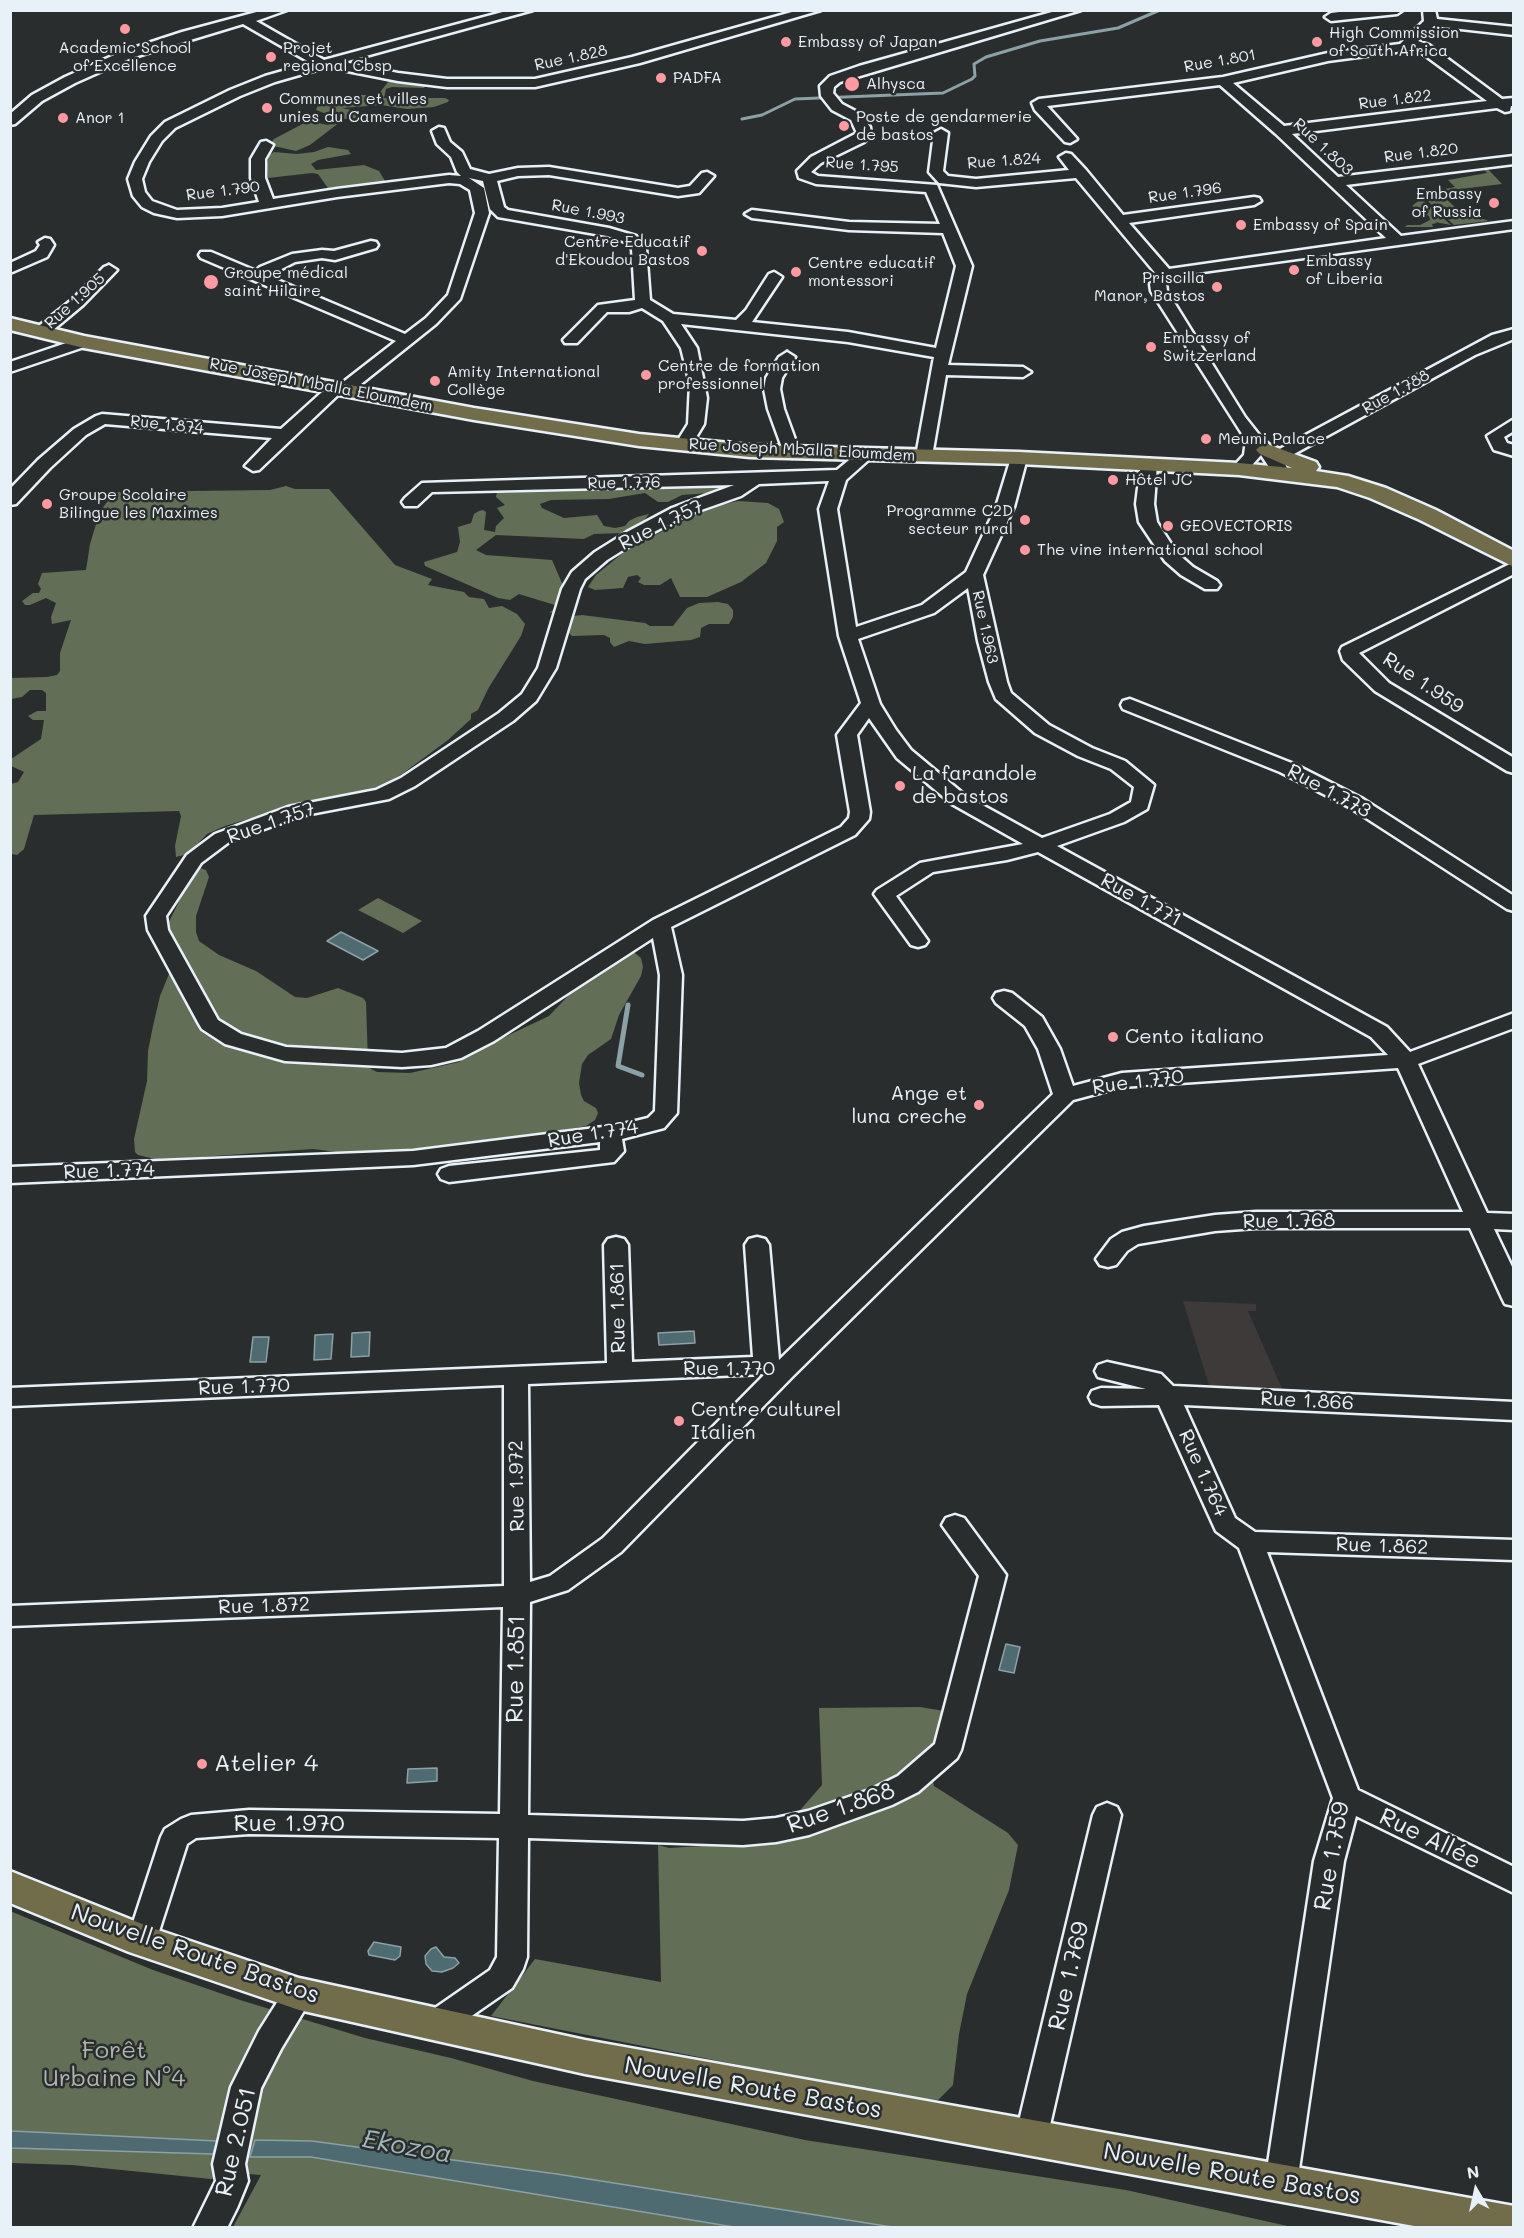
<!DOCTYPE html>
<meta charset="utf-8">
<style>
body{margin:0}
#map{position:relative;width:1524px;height:2238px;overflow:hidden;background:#2a2d2e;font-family:Mali,sans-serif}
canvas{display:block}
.frame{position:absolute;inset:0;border:12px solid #e8f1f8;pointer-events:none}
.north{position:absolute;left:1446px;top:2160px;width:60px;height:60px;-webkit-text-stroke:4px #2a2d2e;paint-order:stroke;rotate:351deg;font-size:16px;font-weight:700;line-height:24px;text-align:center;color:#e8f1f8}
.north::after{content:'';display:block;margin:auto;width:21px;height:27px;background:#e8f1f8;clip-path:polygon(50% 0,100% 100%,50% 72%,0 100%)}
</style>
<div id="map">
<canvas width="1524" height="2238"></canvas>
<div class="frame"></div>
<div class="north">N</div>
</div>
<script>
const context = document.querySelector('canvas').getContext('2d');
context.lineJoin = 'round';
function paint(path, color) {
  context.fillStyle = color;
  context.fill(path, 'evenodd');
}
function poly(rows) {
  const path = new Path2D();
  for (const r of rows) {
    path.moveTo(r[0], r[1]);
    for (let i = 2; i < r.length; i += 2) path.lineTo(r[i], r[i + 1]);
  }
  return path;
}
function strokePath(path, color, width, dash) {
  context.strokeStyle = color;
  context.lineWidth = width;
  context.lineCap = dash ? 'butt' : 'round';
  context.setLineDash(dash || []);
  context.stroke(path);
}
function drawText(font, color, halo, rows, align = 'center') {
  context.font = font + ' Mali,sans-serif';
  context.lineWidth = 5;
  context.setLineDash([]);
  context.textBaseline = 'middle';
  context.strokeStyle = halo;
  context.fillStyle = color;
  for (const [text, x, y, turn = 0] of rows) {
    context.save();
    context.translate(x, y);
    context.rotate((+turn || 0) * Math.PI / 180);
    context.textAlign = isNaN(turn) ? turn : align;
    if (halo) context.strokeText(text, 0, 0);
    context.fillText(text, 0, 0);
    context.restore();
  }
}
paint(poly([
 [1183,1301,1256,1304,1256,1311,1248,1311,1283,1391,1212,1395]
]), '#3d3a39');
paint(poly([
 [395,79,426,85,424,88,392,87,386,89,384,98,445,98,449,100,448,102,434,107,407,109,381,105,342,108,361,112,365,115,364,118,344,119,310,145,296,151,269,145,274,139,308,121,328,125,333,121,335,117,316,110,320,100,327,95,378,95,388,82],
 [328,147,348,150,351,154,318,160,311,164,316,170,364,165,379,171,385,181,376,185,330,191,318,174,312,173,268,178,267,164,269,155,274,152,297,154,314,152],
 [1485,166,1502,184,1452,190,1451,194,1443,196,1458,210,1489,221,1454,225,1420,194,1455,187,1448,180,1487,173,1482,167],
 [1421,199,1451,225,1435,222,1437,223,1432,224,1433,227,1405,227,1407,225,1420,225,1430,220,1429,216,1412,206],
 [723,484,730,486,731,490,725,492,682,495,668,502,658,502,645,493,609,499,551,500,540,504,542,508,564,518,597,515,604,526,615,528,625,526,629,521,637,517,649,514,638,528,624,533,594,534,584,539,496,535,476,550,486,555,552,560,565,590,558,611,549,613,558,606,519,594,510,600,498,598,425,566,424,562,457,552,460,542,458,527,471,523,474,514,479,511,483,510,486,512,484,530,495,532,496,526,504,518,497,508,505,505,496,497,497,492],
 [286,486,295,489,329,489,395,565,432,579,428,585,464,592,469,597,484,599,489,608,502,606,517,614,525,624,521,636,488,689,478,710,471,714,471,719,448,740,402,774,384,785,371,790,312,800,225,826,207,834,188,854,176,857,175,846,181,816,179,811,34,815,24,849,17,855,11,854,11,784,18,782,24,772,11,766,11,759,41,739,44,720,33,720,28,716,37,711,46,711,46,693,42,690,30,690,22,697,11,699,10,678,47,677,57,675,60,671,60,653,71,620,52,624,51,617,56,603,46,598,30,605,25,605,22,601,33,593,39,593,41,589,38,584,42,573,86,570,90,544,100,511,115,492,270,490],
 [738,501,768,503,779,509,784,522,777,527,777,541,766,563,741,582,707,597,680,597,671,578,660,585,644,585,638,582,641,578,637,575,628,577,623,588,595,590,588,587,596,575,636,542,647,539,711,507],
 [718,602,728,604,733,610,733,617,729,624,709,624,701,628,700,637,691,640,645,644,629,641,614,647,610,642,610,638,604,635,572,636,569,633,573,616,582,615,645,623,650,626,673,626,687,608,699,603],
 [200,868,206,870,209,877,196,916,196,932,199,941,219,955,256,971,295,997,307,998,338,988,363,998,366,1002,368,1062,371,1069,377,1072,410,1073,459,1062,477,1050,549,1016,584,979,624,949,635,953,641,958,643,967,641,976,619,1015,611,1039,588,1055,582,1064,579,1083,581,1095,584,1101,596,1108,598,1113,595,1120,586,1126,496,1142,376,1152,344,1153,313,1149,159,1160,138,1155,135,1152,134,1139,147,1081,148,1051,153,1026,160,996,173,964,165,930,191,877],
 [378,898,422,921,403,933,358,910],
 [920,1707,944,1711,944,1729,927,1753,934,1786,1008,1833,1018,1845,1009,1890,967,1994,959,2034,953,2085,938,2100,901,2097,491,2016,535,1959,661,1982,658,1845,669,1848,719,1845,775,1839,822,1785,819,1708],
 [10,1911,153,1970,240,2000,365,2038,451,2058,533,2081,805,2140,1126,2190,1292,2227,892,2227,557,2174,312,2141,255,2140,251,2157,311,2157,734,2227,233,2227,261,2175,236,2173,211,2179,72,2165,11,2163]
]), '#626e56');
const water = poly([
 [341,932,378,951,363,960,327,941,341,932],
 [694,1331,695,1343,659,1345,658,1333,694,1331],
 [370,1332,369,1356,351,1357,352,1333,370,1332],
 [333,1334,331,1359,314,1360,315,1335,333,1334],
 [253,1337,269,1337,266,1362,250,1362,253,1337],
 [1006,1644,1020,1647,1014,1673,999,1670,1006,1644],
 [437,1768,437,1781,407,1783,408,1769,437,1768],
 [374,1942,401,1947,400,1956,395,1960,369,1955,368,1951,374,1942],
 [436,1947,444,1957,455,1958,459,1963,453,1968,442,1972,432,1971,426,1964,425,1956,431,1949,436,1947],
 [11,2130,12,2131,217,2141,213,2154,11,2148,11,2130],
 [255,2140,312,2141,557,2174,892,2227,734,2227,311,2157,250,2157,255,2140]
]);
paint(water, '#4d6b70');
strokePath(water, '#8ba1a6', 1.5);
strokePath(poly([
 [742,119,762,115,795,99,943,93,972,79,975,76,974,64,986,57,1040,41,1118,28,1160,10]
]), '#8ba1a6', 3);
strokePath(poly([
 [628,1005,618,1066,642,1075]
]), '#8ba1a6', 5);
const minor = poly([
 [264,10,287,10,256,21,324,60,510,10,533,10,344,62,398,73,447,79,535,79,632,57,799,10,821,10,640,63,535,87,447,87,398,81,327,67,275,82,240,96,175,128,162,141,149,162,142,179,145,192,152,201,177,210,222,208,259,202,251,178,251,159,261,142,266,141,273,145,265,159,265,178,273,199,337,189,449,175,461,176,457,172,451,157,437,144,432,131,439,127,444,128,450,142,462,152,470,169,489,174,518,168,549,167,678,188,690,186,702,173,707,172,714,176,699,193,678,196,549,175,518,176,497,181,504,207,508,210,609,228,636,236,646,248,650,300,673,314,736,320,746,310,769,274,774,272,782,277,752,322,848,332,936,348,956,266,943,233,849,230,752,218,745,214,752,210,849,222,940,224,926,192,816,184,799,178,797,171,811,157,857,133,851,120,832,110,821,96,820,86,830,76,859,66,1059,10,1081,10,840,82,834,87,833,93,842,104,861,114,870,127,871,134,864,142,821,163,811,172,818,176,937,185,972,266,948,365,1023,367,1031,372,1023,377,946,375,932,456,924,461,916,456,934,357,848,342,681,324,697,348,707,398,704,424,689,449,677,449,675,445,688,424,690,384,681,348,663,321,642,308,629,312,607,312,577,343,565,343,563,340,598,305,635,300,632,249,626,242,607,236,498,217,490,209,483,181,469,178,484,188,489,213,460,299,436,324,351,392,340,393,259,470,253,471,245,466,272,438,105,424,86,435,50,468,16,504,10,505,10,489,38,460,74,429,96,416,102,414,281,429,331,384,342,383,396,341,201,258,199,255,201,252,211,252,256,271,260,267,292,254,322,250,334,251,371,241,376,242,378,245,376,248,335,260,322,258,295,262,268,276,405,334,426,318,448,295,475,213,470,190,460,184,449,183,337,197,222,216,177,218,154,213,142,207,133,196,128,179,135,162,151,136,165,122,230,90,265,76,311,63,243,24,131,58,75,83,42,101,15,124,10,125,10,114,32,95,65,77,121,52,182,32,264,10],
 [1356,10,1403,10,1397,14,1331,21,1325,17,1331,13,1356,10],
 [1423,10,1435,10,1437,19,1514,27,1514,35,1434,26,1418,41,1429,45,1502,99,1514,98,1514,106,1511,106,1510,111,1505,112,1497,108,1292,134,1338,177,1514,156,1514,164,1346,185,1401,236,1514,221,1514,229,1181,275,1166,283,1167,291,1245,417,1260,436,1276,451,1492,335,1514,329,1514,339,1475,355,1283,460,1289,472,1287,476,1275,476,1261,455,1245,473,1233,473,1231,469,1244,455,1246,440,1151,291,1150,284,1157,275,1076,178,976,187,939,183,929,172,934,133,941,129,948,133,943,171,948,176,976,179,1069,170,1059,157,1066,153,1071,154,1086,170,1123,215,1254,197,1259,198,1261,201,1254,205,1129,223,1169,269,1386,238,1276,134,1220,85,1047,106,1077,139,1070,143,1065,142,1035,110,1032,103,1039,99,1223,77,1328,53,1400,44,1424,21,1423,10],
 [1411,48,1419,51,1487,101,1284,126,1233,83,1328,61,1404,51,1411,48],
 [45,238,50,239,54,245,47,257,10,273,10,263,36,251,40,245,38,242,45,238],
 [109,265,117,270,83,305,47,335,35,335,33,332,35,329,73,299,104,267,109,265],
 [84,337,92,342,90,345,10,372,10,362,84,337],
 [787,352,795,357,782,378,780,389,784,409,800,453,792,458,784,453,768,409,764,389,766,378,779,357,787,352],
 [1514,419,1514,431,1504,437,1507,443,1514,445,1514,456,1494,450,1487,436,1514,419],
 [866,450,874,455,846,480,837,509,856,627,922,605,966,572,996,507,1011,458,1019,453,1027,458,1014,507,983,575,1007,682,1011,693,1049,725,1092,748,1125,761,1154,785,1147,809,1124,822,1057,846,1387,1027,1410,1052,1514,1013,1514,1028,1418,1064,1487,1213,1514,1214,1514,1230,1494,1229,1514,1271,1514,1306,1505,1304,1502,1298,1470,1228,1256,1228,1215,1231,1138,1244,1127,1251,1116,1265,1108,1267,1100,1265,1096,1259,1111,1239,1122,1232,1144,1226,1215,1215,1256,1212,1463,1212,1398,1068,1122,1087,1073,1100,793,1376,621,1552,568,1590,530,1602,528,1815,743,1821,776,1818,808,1811,872,1789,898,1776,935,1744,979,1576,942,1525,946,1518,955,1515,964,1518,1006,1575,961,1750,957,1758,918,1792,892,1805,809,1835,776,1842,743,1845,528,1838,527,1957,523,1969,512,1988,447,2033,436,2037,425,2033,421,2024,425,2015,490,1970,497,1957,499,1838,249,1834,196,1838,187,1844,153,1950,142,1954,131,1950,127,1941,161,1837,165,1829,181,1819,191,1815,249,1810,500,1814,503,1607,10,1626,10,1606,504,1586,504,1385,10,1406,10,1388,607,1363,604,1245,608,1239,616,1237,624,1239,628,1245,632,1362,753,1357,745,1245,749,1239,757,1237,765,1239,769,1245,779,1360,1053,1094,1038,1049,1025,1026,996,1003,993,998,996,993,1004,991,1012,993,1042,1017,1060,1049,1073,1086,1122,1073,1388,1055,1371,1037,1038,852,1007,860,933,872,896,896,928,941,925,945,918,947,911,945,874,894,877,890,920,863,1023,844,952,804,897,758,869,718,857,735,870,812,869,819,855,835,671,927,682,975,677,1113,664,1128,622,1139,624,1151,614,1162,449,1182,441,1179,438,1174,441,1169,449,1166,600,1150,600,1142,413,1165,10,1183,10,1167,413,1151,619,1125,648,1118,655,1111,660,975,653,938,494,1041,461,1058,431,1065,402,1067,285,1061,225,1044,202,1029,199,1024,148,930,146,916,187,855,215,834,288,807,376,790,401,778,499,713,522,694,538,668,562,589,572,572,595,552,627,532,672,508,734,485,432,492,417,506,405,506,402,502,405,498,422,483,837,470,860,451,866,450],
 [829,481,819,509,839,636,861,703,837,735,850,812,849,818,841,827,653,920,478,1031,446,1048,402,1053,286,1047,241,1034,218,1020,168,930,166,916,201,863,229,842,300,816,389,799,415,786,513,721,536,701,556,668,580,589,585,579,607,560,639,540,684,516,741,496,759,484,829,481],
 [968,588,978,641,989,682,996,699,1035,733,1078,756,1111,769,1134,787,1131,802,1110,814,1042,838,966,796,911,750,896,730,880,704,858,639,934,613,968,588],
 [765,1374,603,1538,550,1576,530,1582,528,1384,765,1374],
 [1149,459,1157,464,1154,504,1157,522,1177,553,1193,567,1217,581,1220,585,1217,589,1205,589,1181,575,1165,561,1139,522,1136,504,1141,464,1149,459],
 [1514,562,1514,574,1359,653,1389,683,1514,758,1514,773,1507,771,1375,691,1343,660,1340,651,1342,647,1514,562],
 [1130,699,1294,764,1363,799,1514,896,1514,911,1507,909,1349,807,1280,772,1123,709,1121,705,1123,701,1130,699],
 [1107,1362,1161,1374,1173,1386,1514,1402,1514,1420,1184,1405,1235,1518,1255,1532,1514,1540,1514,1560,1267,1552,1358,1790,1514,1867,1514,1893,1356,1816,1344,1861,1297,2183,1292,2193,1281,2197,1270,2193,1265,2183,1314,1861,1333,1798,1239,1548,1216,1531,1159,1405,1101,1406,1092,1403,1089,1397,1092,1391,1101,1388,1146,1389,1098,1377,1095,1371,1098,1365,1107,1362],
 [1107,1803,1117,1807,1121,1815,1047,2138,1042,2148,1031,2152,1020,2148,1015,2138,1093,1815,1097,1807,1107,1803],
 [299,1981,310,1985,314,1994,281,2049,261,2088,245,2164,248,2181,237,2208,227,2228,193,2228,216,2181,213,2164,231,2087,259,2031,288,1985,299,1981]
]);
const major = poly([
 [10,318,84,336,474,408,639,434,750,445,1019,452,1239,463,1292,468,1260,454,1256,450,1260,446,1267,444,1316,462,1319,467,1316,471,1348,476,1386,488,1436,510,1514,551,1514,567,1420,520,1370,498,1337,487,1239,475,1019,464,750,457,639,446,474,420,84,348,10,330,10,318],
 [10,1871,152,1928,299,1978,585,2040,1514,2206,1514,2228,1425,2228,585,2074,299,2010,129,1952,10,1903,10,1871]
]);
strokePath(minor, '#e8f1f8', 5);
strokePath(major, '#e8f1f8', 5);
paint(minor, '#2a2d2e');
paint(major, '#716d4b');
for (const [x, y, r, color] of [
 [125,29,6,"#ff9aa2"],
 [786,42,6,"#ff9aa2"],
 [1317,42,6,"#ff9aa2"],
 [271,57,6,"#ff9aa2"],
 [661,78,6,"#ff9aa2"],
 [852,84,8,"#ff9aa2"],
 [267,108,6,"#ff9aa2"],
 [63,118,6,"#ff9aa2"],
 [844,126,6,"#ff9aa2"],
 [1494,203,6,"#ff9aa2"],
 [1241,225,6,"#ff9aa2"],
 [702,251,6,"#ff9aa2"],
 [1294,270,6,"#ff9aa2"],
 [796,272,6,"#ff9aa2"],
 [211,282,8,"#ff9aa2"],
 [1217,287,6,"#ff9aa2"],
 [1151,347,6,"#ff9aa2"],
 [646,375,6,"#ff9aa2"],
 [435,381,6,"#ff9aa2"],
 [1206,439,6,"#ff9aa2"],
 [1113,480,6,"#ff9aa2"],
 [47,504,6,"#ff9aa2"],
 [1025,520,6,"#ff9aa2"],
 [1168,526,6,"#ff9aa2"],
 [1025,550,6,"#ff9aa2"],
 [900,786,6,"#ff9aa2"],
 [1113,1037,6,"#ff9aa2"],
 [979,1105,6,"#ff9aa2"],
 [679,1421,6,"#ff9aa2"],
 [202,1764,6,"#ff9aa2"]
]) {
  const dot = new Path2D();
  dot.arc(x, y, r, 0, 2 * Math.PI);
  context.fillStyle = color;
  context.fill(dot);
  strokePath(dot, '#2a2d2e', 2);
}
drawText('16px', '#e8f1f8', '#2a2d2e', [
 ["High Commission",1329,33],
 ["of South Africa",1329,51],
 ["Embassy of Japan",798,42],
 ["Academic School",125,48,"center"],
 ["of Excellence",125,66,"center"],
 ["Projet",283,48],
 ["regional Cbsp",283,66],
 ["PADFA",673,78],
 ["Alhysca",866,84],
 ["Communes et villes",279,99],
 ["unies du Cameroun",279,117],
 ["Poste de gendarmerie",856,117],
 ["de bastos",856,135],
 ["Anor 1",75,118],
 ["Embassy",1482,194,"right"],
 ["of Russia",1482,212,"right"],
 ["Embassy of Spain",1253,225],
 ["Centre Educatif",690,242,"right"],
 ["d'Ekoudou Bastos",690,260,"right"],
 ["Embassy",1306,261],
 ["of Liberia",1306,279],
 ["Centre educatif",808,263],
 ["montessori",808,281],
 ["Groupe médical",224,273],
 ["saint Hilaire",224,291],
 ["Priscilla",1205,278,"right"],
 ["Manor, Bastos",1205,296,"right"],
 ["Embassy of",1163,338],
 ["Switzerland",1163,356],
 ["Centre de formation",658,366],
 ["professionnel",658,384],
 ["Amity International",447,372],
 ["Collège",447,390],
 ["Meumi Palace",1218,439],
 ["Hôtel JC",1125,480],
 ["Groupe Scolaire",59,495],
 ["Bilingue les Maximes",59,513],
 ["Programme C2D",1013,511,"right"],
 ["secteur rural",1013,529,"right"],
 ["GEOVECTORIS",1180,526],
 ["The vine international school",1037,550]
], 'left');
drawText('16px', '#e8f1f8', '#2a2d2e', [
 ["Rue 1.828",571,58,-12],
 ["Rue 1.801",1220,61,-10],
 ["Rue 1.822",1395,100,-7],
 ["Rue 1.803",1323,147,43],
 ["Rue 1.820",1421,153,-7],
 ["Rue 1.824",1004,161,-4],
 ["Rue 1.795",862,165,4],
 ["Rue 1.790",223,191,-7],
 ["Rue 1.796",1185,193,-8],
 ["Rue 1.993",588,212,11],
 ["Rue 1.905",75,301,-42],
 ["Rue Joseph Mballa Eloumdem",321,385,11],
 ["Rue 1.788",1396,392,-29],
 ["Rue 1.874",167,425,6],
 ["Rue Joseph Mballa Eloumdem",802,450,3],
 ["Rue 1.776",624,483,-1],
 ["Rue 1.963",985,627,78]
]);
drawText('20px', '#e8f1f8', '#2a2d2e', [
 ["Rue 1.757",661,525,-26],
 ["Rue 1.959",1423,683,34],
 ["Rue 1.773",1329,791,28],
 ["Rue 1.757",271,823,-19],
 ["Rue 1.771",1141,900,29],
 ["Rue 1.770",1138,1082,-7],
 ["Rue 1.774",593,1134,-9],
 ["Rue 1.774",109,1171,-2],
 ["Rue 1.768",1289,1221,-1],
 ["Rue 1.861",618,1308,-91],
 ["Rue 1.770",729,1369],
 ["Rue 1.770",244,1387,-2],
 ["Rue 1.866",1307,1401,3],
 ["Rue 1.764",1203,1473,66],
 ["Rue 1.972",517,1486,-91],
 ["Rue 1.862",1382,1546,2],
 ["Rue 1.872",264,1606,-2]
]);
drawText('20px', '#e8f1f8', '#2a2d2e', [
 ["La farandole",912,774],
 ["de bastos",912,797],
 ["Cento italiano",1125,1037],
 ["Ange et",967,1094,"right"],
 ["luna creche",967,1117,"right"],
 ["Centre culturel",691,1410],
 ["Italien",691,1433]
], 'left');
drawText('24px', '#e8f1f8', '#2a2d2e', [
 ["Rue 1.851",516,1669,-89],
 ["Rue 1.868",841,1808,-19],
 ["Rue 1.970",289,1824],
 ["Rue Allée",1430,1839,26],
 ["Rue 1.759",1332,1856,-80],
 ["Nouvelle Route Bastos",195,1954,19],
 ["Rue 1.769",1069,1976,-77],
 ["Nouvelle Route Bastos",753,2088,10],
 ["Rue 2.051",236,2142,-77],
 ["Nouvelle Route Bastos",1232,2174,10]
]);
drawText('24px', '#e8f1f8', '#2a2d2e', [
 ["Atelier 4",214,1764]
], 'left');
drawText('24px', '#acb6af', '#2a2d2e', [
 ["Forêt",114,2051],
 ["Urbaine N°4",114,2079]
]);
drawText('italic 26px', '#a2b5bb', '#2a2d2e', [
 ["Ekozoa",407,2147,10]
]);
</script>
